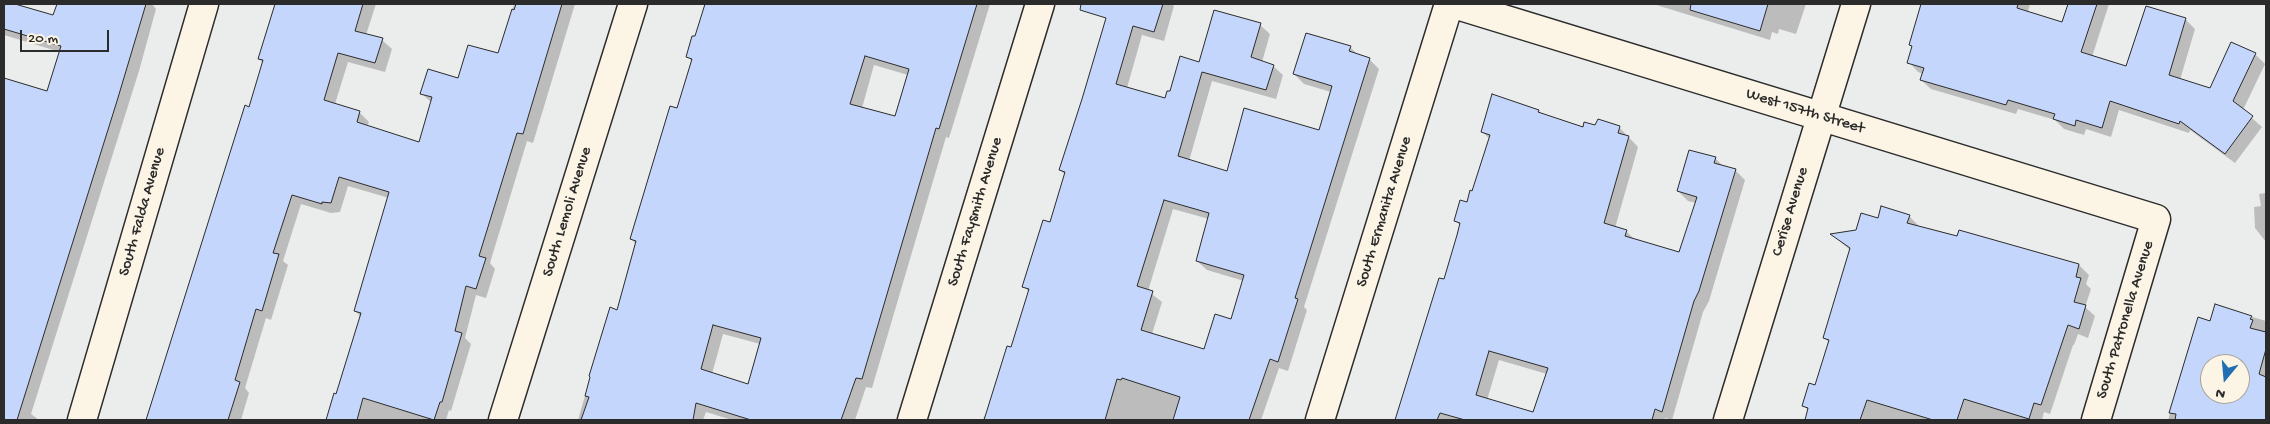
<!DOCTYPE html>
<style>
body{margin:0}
#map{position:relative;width:2270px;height:424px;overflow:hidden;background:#ebecec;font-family:"Gochi Hand",sans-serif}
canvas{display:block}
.frame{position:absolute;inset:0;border:5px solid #2b2b2b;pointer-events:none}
.north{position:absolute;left:2200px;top:354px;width:50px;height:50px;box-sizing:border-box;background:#fcf5e5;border:1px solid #a8a49b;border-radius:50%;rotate:197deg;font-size:14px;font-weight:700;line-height:20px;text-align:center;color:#2b2b2b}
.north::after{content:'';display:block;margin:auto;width:18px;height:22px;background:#1f6fb2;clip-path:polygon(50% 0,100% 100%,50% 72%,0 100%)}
.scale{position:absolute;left:20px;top:30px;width:89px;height:22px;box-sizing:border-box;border:2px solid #2b2b2b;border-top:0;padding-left:6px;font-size:15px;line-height:18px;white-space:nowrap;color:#2b2b2b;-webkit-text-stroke:4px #fcf5e5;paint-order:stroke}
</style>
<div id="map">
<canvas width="2270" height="424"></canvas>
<div class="frame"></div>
<div class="north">N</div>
<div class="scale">20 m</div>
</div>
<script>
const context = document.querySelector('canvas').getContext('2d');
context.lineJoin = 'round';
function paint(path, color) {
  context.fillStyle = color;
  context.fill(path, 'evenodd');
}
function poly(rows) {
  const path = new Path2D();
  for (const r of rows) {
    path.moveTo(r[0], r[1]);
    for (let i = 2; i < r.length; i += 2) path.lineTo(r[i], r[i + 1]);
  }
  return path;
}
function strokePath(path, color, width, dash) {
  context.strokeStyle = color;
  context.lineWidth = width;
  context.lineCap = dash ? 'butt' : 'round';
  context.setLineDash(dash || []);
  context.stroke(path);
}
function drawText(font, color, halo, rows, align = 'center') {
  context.font = font + ' "Gochi Hand",sans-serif';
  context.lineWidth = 5;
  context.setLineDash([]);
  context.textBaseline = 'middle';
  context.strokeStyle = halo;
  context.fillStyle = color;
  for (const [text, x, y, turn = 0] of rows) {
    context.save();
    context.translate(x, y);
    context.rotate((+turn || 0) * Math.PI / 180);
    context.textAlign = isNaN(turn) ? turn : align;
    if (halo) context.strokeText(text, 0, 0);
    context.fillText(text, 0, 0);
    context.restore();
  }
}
paint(poly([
 [4,4,11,4,54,17,58,4,152,4,156,9,139,71,31,414,39,420,4,420,4,79,48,93,60,52,4,35],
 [276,4,376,4,366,35,382,40,392,49,385,72,348,62,335,104,359,112,369,122,367,126,419,143,432,103,421,93,459,80,499,55,514,4,575,4,533,143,527,141,490,263,495,269,486,298,476,295,465,338,471,344,451,411,449,410,446,420,327,420,334,395,337,396,361,317,355,311,389,198,348,186,340,212,331,213,301,204,283,261,288,265,271,320,266,318,245,388,249,393,241,420,152,420,148,416,250,108,263,63,259,59],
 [706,4,879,4,911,14,914,4,990,4,949,138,946,137,872,388,866,387,855,420,732,420,706,412,703,420,578,420,610,309,617,311,636,244,631,239,678,110,693,62,687,57,696,38],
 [874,65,908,75,896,118,862,108],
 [723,334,760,344,749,385,712,374],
 [1111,4,1172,4,1174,6,1164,41,1142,35,1127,88,1166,100,1199,64,1260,25,1270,34,1262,62,1273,66,1283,75,1276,99,1212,81,1189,161,1227,172,1319,131,1331,92,1304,84,1294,74,1350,47,1359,56,1369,59,1379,69,1304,307,1307,310,1288,371,1279,368,1261,420,983,420,984,416,987,416,1012,349,1029,292,1024,287,1050,224,1065,175,1060,170,1084,99],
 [1173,209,1209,219,1197,261,1207,270,1244,281,1231,321,1205,350,1152,334,1162,302,1148,291],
 [1653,4,1806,4,1796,34,1779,29,1778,34,1772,32,1770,40],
 [1955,4,2030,4,2028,12,2063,23,2070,4,2109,4,2092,57,2127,68,2185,19,2195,29,2180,80,2211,90,2255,54,2265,64,2243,110,2262,127,2235,163,2190,130,2189,133,2119,110,2111,137,2086,129,2084,135,2064,129,2055,120,2018,109,2016,114,1931,89,1921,80,1923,74,1918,72,1909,62,1946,36],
 [1539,111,1543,115,1584,129,1619,127,1638,147,1615,228,1626,231,1635,240,1680,254,1696,203,1688,201,1678,191,1715,158,1724,167,1735,170,1745,180,1709,301,1703,312,1672,420,1665,418,1664,420,1397,420,1440,279,1445,281,1461,226,1455,221,1473,192,1490,139,1482,132],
 [1499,360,1547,374,1534,414,1487,400],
 [2266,193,2266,242,2255,228,2254,207,2261,206,2259,194],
 [1909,216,1919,226,1919,227,1957,238,1960,231,2079,265,2089,275,2086,284,2091,289,2085,307,2095,316,2088,338,2078,334,2074,345,2073,345,2050,414,2044,412,2042,420,1806,420,1809,411,1804,406,1816,387,1830,343,1824,338,1851,251,1833,235,1857,231,1878,220],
 [2216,306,2266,321,2266,410,2255,406,2251,420,2168,420,2199,319,2211,322],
 [2210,364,2240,364,2240,394,2210,394]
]), '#0003');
const building = poly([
 [4,4,15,4,53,15,57,4,146,4,117,101,17,420,4,420,4,78,47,91,61,46,4,29,4,4],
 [275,4,363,4,355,31,383,38,375,63,338,53,324,100,360,111,357,122,419,142,432,97,420,94,428,69,458,78,468,45,498,53,512,9,514,10,516,4,562,4,523,134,517,133,479,256,486,258,476,289,466,286,455,331,462,333,442,402,440,402,434,420,363,398,357,420,326,420,334,393,336,394,361,313,354,311,389,192,339,177,331,203,322,202,322,204,292,195,273,253,279,254,262,311,256,309,235,380,240,382,228,420,146,420,245,105,249,107,263,60,258,59,275,4],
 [705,4,977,4,939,129,936,128,862,379,856,378,841,420,751,420,696,403,693,420,581,420,589,397,585,396,590,377,589,376,610,307,617,310,636,241,630,239,670,106,677,108,692,59,686,57,692,36,695,36,705,4],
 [865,56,909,69,895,116,850,104,865,56],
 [713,325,761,338,748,384,701,369,713,325],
 [1081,4,1163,4,1154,32,1133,26,1116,84,1165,98,1167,91,1170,91,1180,56,1199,62,1214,10,1261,23,1251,57,1274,65,1266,90,1202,72,1178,156,1227,171,1244,108,1319,130,1332,86,1293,74,1306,33,1351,46,1349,51,1370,58,1295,298,1298,299,1278,362,1270,359,1249,420,1173,420,1180,397,1122,378,1121,380,1117,379,1105,420,984,420,1007,346,1011,347,1029,289,1022,287,1043,220,1050,222,1065,172,1059,170,1082,99,1106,18,1080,10,1081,4],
 [1164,200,1209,213,1196,261,1244,275,1231,319,1215,314,1204,349,1141,330,1153,291,1137,286,1164,200],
 [1691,4,1768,4,1760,31,1690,10,1691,4],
 [1921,4,2018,4,2017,8,2062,22,2068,4,2097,4,2081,52,2126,66,2146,6,2186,18,2169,75,2210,88,2231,42,2256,53,2233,101,2253,116,2225,154,2180,121,2179,124,2110,101,2102,128,2076,120,2075,126,2053,119,2055,114,2008,100,2006,105,1920,80,1924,68,1907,63,1912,46,1909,45,1921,4],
 [1492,94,1539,110,1538,112,1583,127,1584,122,1595,125,1598,119,1620,126,1618,133,1629,136,1604,223,1627,230,1625,236,1679,252,1697,197,1677,191,1689,150,1716,157,1714,163,1736,169,1699,291,1694,301,1662,412,1655,409,1652,420,1465,420,1440,413,1437,420,1395,420,1439,278,1444,279,1457,235,1460,223,1454,221,1460,200,1467,202,1470,190,1472,191,1490,135,1481,132,1492,94],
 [1489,351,1548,368,1533,412,1476,395,1489,351],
 [1881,206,1910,215,1907,223,1957,236,1959,230,2079,264,2076,277,2081,278,2074,302,2086,305,2079,329,2068,325,2041,405,2034,403,2029,419,1964,399,1957,420,1933,420,1867,400,1860,420,1805,420,1808,408,1802,406,1809,383,1815,385,1829,340,1823,338,1850,248,1830,234,1856,230,1861,213,1878,218,1881,206],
 [2215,304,2252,316,2250,319,2253,320,2250,328,2266,332,2266,349,2259,374,2266,377,2266,420,2175,420,2176,414,2169,413,2198,317,2210,321,2215,304],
 [2210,364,2240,364,2240,394,2210,394,2210,364]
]);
paint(building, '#c4d6fc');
strokePath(building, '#2b2b2b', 1);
const street = poly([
 [1454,4,2156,219,2096,420],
 [82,420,204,4],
 [503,420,633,4],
 [912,420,1040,4],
 [1320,420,1449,4],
 [1728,420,1856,4]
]);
strokePath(street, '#2b2b2b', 31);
strokePath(street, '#fcf5e5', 28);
drawText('16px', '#2b2b2b', '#fcf5e5', [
 ["West 157th Street",1805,112,17],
 ["South Falda Avenue",143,212,-74],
 ["South Lemoli Avenue",568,212,-73],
 ["South Faysmith Avenue",976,212,-73],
 ["South Ermanita Avenue",1385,212,-73],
 ["Cerise Avenue",1791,212,-73],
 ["South Patronella Avenue",2126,320,-73]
]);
</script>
